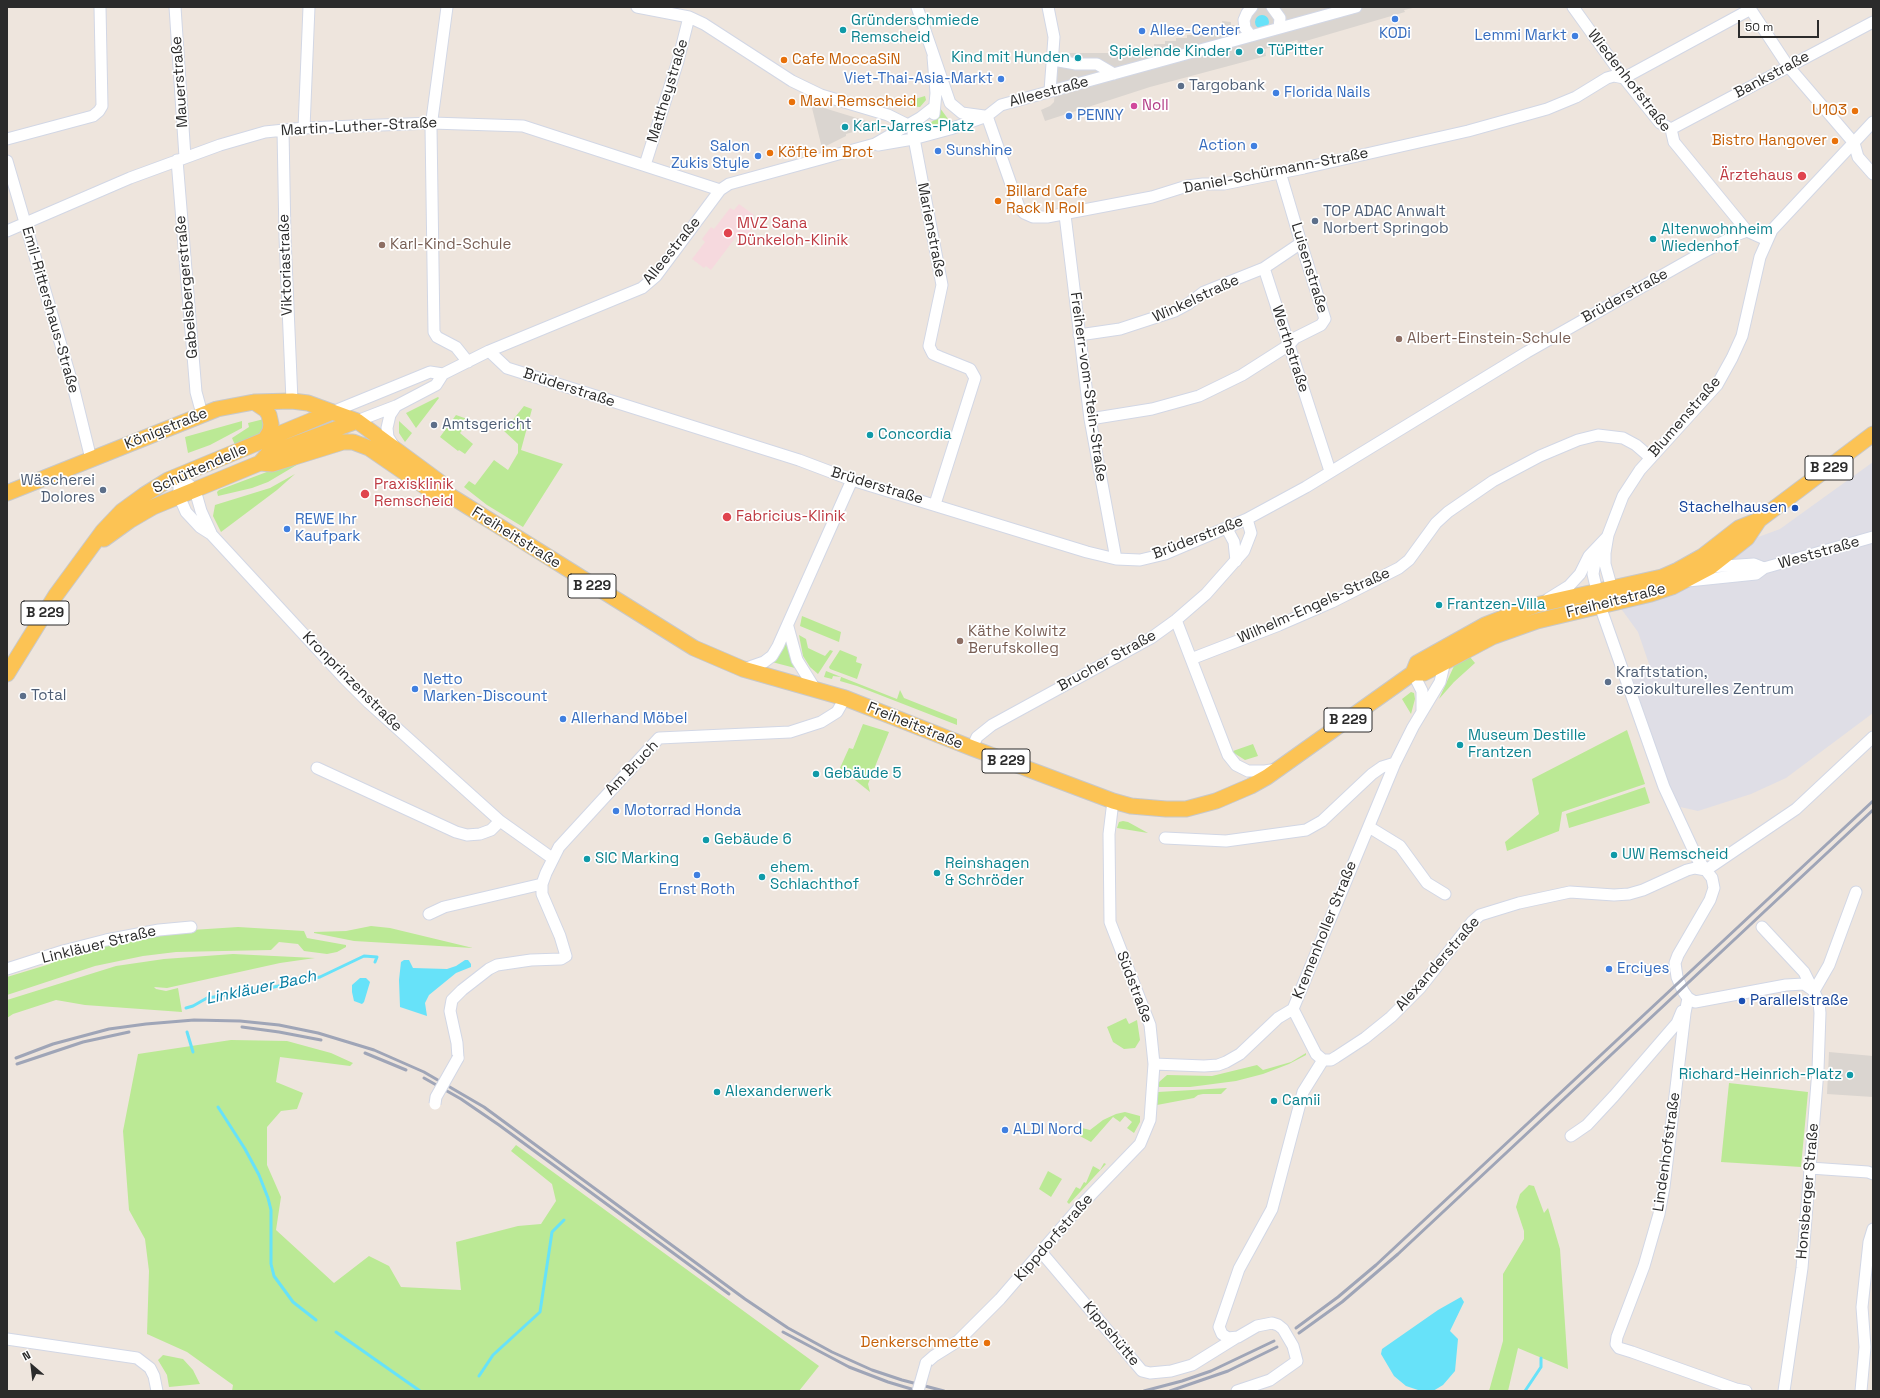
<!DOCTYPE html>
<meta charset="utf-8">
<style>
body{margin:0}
#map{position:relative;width:1880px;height:1398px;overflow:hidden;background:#eee5dd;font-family:"Space Grotesk",sans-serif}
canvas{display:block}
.frame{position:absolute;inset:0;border:8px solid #2b2b2b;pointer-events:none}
.north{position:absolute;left:12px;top:1346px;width:40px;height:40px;-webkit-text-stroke:3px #fff;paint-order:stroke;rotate:332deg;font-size:11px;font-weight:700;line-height:16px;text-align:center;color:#2b2b2b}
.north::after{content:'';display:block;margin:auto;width:14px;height:18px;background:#2b2b2b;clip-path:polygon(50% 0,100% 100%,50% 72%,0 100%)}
.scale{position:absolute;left:1738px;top:20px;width:81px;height:18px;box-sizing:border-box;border:2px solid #2b2b2b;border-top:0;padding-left:5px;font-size:12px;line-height:14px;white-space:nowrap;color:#2b2b2b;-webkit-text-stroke:3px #fff;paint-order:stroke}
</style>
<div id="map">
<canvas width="1880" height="1398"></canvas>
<div class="frame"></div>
<div class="north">N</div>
<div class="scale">50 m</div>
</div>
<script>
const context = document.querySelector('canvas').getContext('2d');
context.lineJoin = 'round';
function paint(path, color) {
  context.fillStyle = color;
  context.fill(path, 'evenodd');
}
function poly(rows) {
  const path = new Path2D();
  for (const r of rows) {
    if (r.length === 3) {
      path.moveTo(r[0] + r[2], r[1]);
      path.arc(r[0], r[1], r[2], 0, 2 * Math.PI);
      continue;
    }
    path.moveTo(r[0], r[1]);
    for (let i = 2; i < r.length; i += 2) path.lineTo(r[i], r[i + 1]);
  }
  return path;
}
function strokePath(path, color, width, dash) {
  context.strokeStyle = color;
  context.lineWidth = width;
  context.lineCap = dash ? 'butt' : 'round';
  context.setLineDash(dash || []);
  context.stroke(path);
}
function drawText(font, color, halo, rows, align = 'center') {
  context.font = font + ' "Space Grotesk",sans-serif';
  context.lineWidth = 3.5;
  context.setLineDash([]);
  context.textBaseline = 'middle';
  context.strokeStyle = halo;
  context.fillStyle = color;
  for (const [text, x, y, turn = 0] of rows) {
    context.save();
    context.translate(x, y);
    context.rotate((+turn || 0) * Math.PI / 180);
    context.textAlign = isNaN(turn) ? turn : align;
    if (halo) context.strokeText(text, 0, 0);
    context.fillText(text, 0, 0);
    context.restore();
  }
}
paint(poly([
 [1873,462,1873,713,1786,778,1751,794,1698,811,1676,806,1632,677,1650,667,1638,632,1609,592,1780,529]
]), '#dfdee6');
paint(poly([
 [739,204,754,215,752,218,757,222,743,241,736,237,711,270,706,266,704,268,692,259,705,242,702,239,711,227,714,229,730,208,734,210]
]), '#f6d9de');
paint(poly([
 [925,96,926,100,920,107,895,105],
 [940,108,951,123,918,132,921,128,933,121,938,115],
 [438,397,439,398,416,428,406,413],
 [524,406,532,409,521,450,563,464,523,527,487,505,464,487,469,481,475,485,494,460,508,470,518,453,518,444,504,431],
 [456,415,470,420,460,433,473,444,465,454,459,450,458,451,440,437],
 [264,419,265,423,260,435,235,445,232,438,249,427,248,423],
 [242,421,242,428,210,445,188,453,185,437],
 [399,421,412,433,405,442,399,433],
 [305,460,268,482,252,488,218,496,217,492,219,490,280,467],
 [295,474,277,490,221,532,213,516,215,505,270,488],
 [802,616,841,632,839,642,800,626],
 [799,635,806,639,808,648,825,656,830,650,833,651,818,674,810,667,803,656],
 [786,640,791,659,795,668,772,662],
 [840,650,857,657,856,662,862,664,857,679,830,669,829,667],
 [1470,657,1475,663,1454,682,1439,699,1454,666],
 [826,671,897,699,900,690,904,698,957,719,957,725,857,686,840,681,841,677,833,676,832,679,824,677],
 [1411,692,1414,693,1415,699,1411,714,1402,699],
 [863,724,889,732,868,784,870,792,840,768,849,748,853,749],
 [1627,730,1645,784,1562,812,1559,831,1507,851,1505,842,1539,814,1532,779],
 [1253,744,1258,756,1245,760,1234,753,1233,751],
 [1645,787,1650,803,1569,828,1566,814],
 [1123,821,1128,822,1148,833,1117,828,1119,822],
 [371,926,390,928,473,948,354,941,314,933,314,932,346,931],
 [238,927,304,931,307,938,346,945,346,947,337,952,327,954,304,951,298,944,279,942,271,950,176,952,143,956,95,966,7,995,7,977,50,964,55,960,76,953,130,940,192,930],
 [233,954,315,958,280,963,167,988,154,987,156,989,166,991,178,988,182,1012,85,1005,56,1000,13,1014,7,1018,7,1000,116,966,164,959],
 [1126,1018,1129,1024,1137,1020,1140,1040,1135,1048,1124,1049,1113,1042,1107,1027],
 [231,1040,287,1041,331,1053,353,1063,350,1066,280,1057,276,1082,303,1093,297,1109,281,1111,267,1127,267,1165,281,1197,276,1230,334,1283,369,1256,389,1266,401,1287,461,1290,456,1242,518,1226,541,1224,556,1201,552,1184,511,1151,516,1145,819,1366,799,1391,232,1391,233,1385,187,1352,147,1334,149,1271,145,1239,129,1210,123,1131,138,1054],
 [1306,1053,1306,1055,1289,1064,1263,1074,1236,1081,1190,1087,1159,1087,1159,1082,1167,1075,1212,1076,1257,1065,1263,1070,1291,1062],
 [1729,1083,1808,1092,1801,1167,1721,1162],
 [1227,1088,1221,1094,1203,1094,1198,1095,1194,1098,1157,1105,1158,1092],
 [1125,1112,1140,1116,1140,1122,1134,1133,1127,1128,1132,1122,1125,1116,1120,1122,1113,1117,1091,1142,1078,1135,1082,1128,1090,1130,1103,1120,1116,1114],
 [1104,1163,1106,1164,1069,1204,1067,1202,1076,1187,1080,1189,1084,1182,1086,1183,1093,1166,1100,1170],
 [1048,1171,1062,1179,1051,1197,1039,1189],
 [1529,1185,1534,1186,1544,1213,1548,1208,1560,1249,1568,1369,1518,1348,1508,1391,1489,1391,1503,1341,1503,1274,1524,1239,1524,1231,1516,1207,1520,1194],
 [163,1355,183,1359,193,1370,200,1384,169,1387,167,1375,158,1360]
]), '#bbe995');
paint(poly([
 [1244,7,1417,7,1404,10,1405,12,1299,43,1297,40,1265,49,1266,56,1150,87,1045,121,1041,110,1050,106,1054,102,1057,69,1070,53,1132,53,1132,50,1143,50,1143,47,1154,47,1154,44,1165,44,1165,41,1176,41,1176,38,1187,38,1187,35,1198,35,1198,32,1209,32,1209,29,1222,29,1222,21,1231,22,1231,25,1238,25,1240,15],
 [811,104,873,123,880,122,881,124,846,134,846,136,822,148],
 [1829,1052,1873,1056,1873,1097,1827,1094]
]), '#dad5d0');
paint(poly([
 [1262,22,7],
 [404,960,409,960,413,968,447,969,456,966,465,960,468,960,471,964,471,967,456,973,429,995,425,1003,427,1016,400,1007,399,980,401,962],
 [360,978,366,978,370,982,364,1002,362,1004,354,1001,352,992,352,985],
 [1461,1297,1464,1302,1450,1331,1458,1339,1455,1371,1443,1385,1433,1391,1421,1391,1406,1386,1394,1376,1381,1354,1382,1349,1438,1310]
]), '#67e2f9');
strokePath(poly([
 [186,1008,193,1006,207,998,260,990,320,977,364,956,377,957,375,962],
 [187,1032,193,1052],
 [218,1107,245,1149,259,1175,268,1198,271,1210,271,1264,274,1276,293,1302,316,1320],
 [336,1332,420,1391],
 [479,1376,493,1355,540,1312,552,1232,564,1220],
 [1525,1391,1541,1367,1541,1358]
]), '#67e2f9', 3);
const minor = poly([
 [175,7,185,157],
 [447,7,431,127,434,332,437,337,456,347,468,362],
 [637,7,689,17,704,24,792,81,821,95,888,115,908,125],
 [917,7,950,103,962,113,984,116],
 [1048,7,1054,37,1050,91],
 [1272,7,1280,18,1279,28],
 [1573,7,1624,78,1660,123,1671,129],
 [1749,7,1788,66,1854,143,1858,157,1873,174],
 [1251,36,1245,28,1244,20,1247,13,1252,7],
 [933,57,936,93,934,114],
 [1053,60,1076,64,1097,64,1114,74],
 [987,116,1019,207,1024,213,1033,217,1047,217,1152,197,1187,186,1203,184,1224,184,1304,168,1468,131,1547,109,1576,97,1607,78,1614,76,1624,78,1751,9],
 [304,128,309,7],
 [1671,129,1873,22],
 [1671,129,1674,142,1747,231,1767,240],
 [283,130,285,237,292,401],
 [913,133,942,285,929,346,933,354,940,357,970,369,975,378,935,504],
 [7,139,93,116,99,111,102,106,100,7],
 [878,145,913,139,950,129,987,116,1001,105,1356,7],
 [177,160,196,392,202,414],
 [7,161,73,386,91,459],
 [645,165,678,61,689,17],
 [1065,215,1090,419,1116,559],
 [7,231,130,178,220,145,265,132,304,128,432,123,523,126,720,190],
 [1264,268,1330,471],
 [1079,335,1120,329,1175,311,1188,304,1204,292,1264,268,1301,243],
 [489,351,507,368,799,460,852,480,1087,552,1116,559,1140,560,1165,554,1247,519,1306,487,1527,352,1700,254,1736,235,1747,231],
 [332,412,430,372,443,374],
 [1090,419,1152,409,1199,396,1242,375,1289,345,1295,338,1321,325,1325,319,1301,243,1280,172],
 [357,421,396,406,436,385,443,374,489,351,642,288,656,276,720,190,729,184,875,144,920,118,934,107],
 [395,448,388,437,387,428,390,415,396,406],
 [179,476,179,496,186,512,200,527,211,534,345,679,369,703,500,821,552,858],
 [179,476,195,490,201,511,211,533],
 [1227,529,1234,542,1236,561],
 [1710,567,1754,564,1764,568],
 [1688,581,1756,574,1764,568,1873,537],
 [1597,591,1593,574,1595,562,1601,548],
 [1614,596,1605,564,1605,553,1608,535,1623,496,1640,470,1717,385,1732,358,1742,336,1760,257,1772,230,1873,122],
 [1548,599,1569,586,1580,574,1589,556,1608,536],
 [1600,606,1664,787,1698,860,1712,878,1714,888,1710,900,1678,955,1675,963,1677,977,1683,991,1688,998,1695,1002,1786,985,1804,984,1814,991],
 [1176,620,1228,755,1236,765,1248,771,1265,771,1277,769],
 [788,627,797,660,815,689],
 [1191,659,1279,625,1332,602,1399,568,1409,560,1436,523,1448,512,1493,481,1540,456,1578,440,1598,435,1623,438,1636,445,1651,458],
 [1445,661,1440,682,1413,727,1395,763,1293,1009,1316,1054,1323,1060,1331,1060,1336,1057,1365,1038,1391,1017,1420,988,1472,922,1480,915,1519,903,1570,892,1614,895,1629,894,1643,890,1687,870,1695,868,1706,870,1796,809,1873,737],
 [744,669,764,662,772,656,778,646,852,480],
 [1413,673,1422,691,1422,711],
 [972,748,977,737,992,725,1151,638,1176,620,1206,594,1244,551,1251,533,1247,519],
 [317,768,456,832,467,835,480,834,491,830,500,821],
 [1369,827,1400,846,1427,883,1445,894],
 [1165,838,1226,841,1306,830,1322,821,1372,774,1382,767,1395,763],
 [429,914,444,907,542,884],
 [1762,927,1804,972,1819,1002,1820,1013,1818,1070,1802,1268,1784,1391],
 [7,969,63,951,106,940,159,930,191,927],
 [1814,991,1829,965,1856,892],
 [1688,998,1685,1013,1664,1187,1659,1214,1644,1266,1617,1337,1616,1344,1619,1348,1632,1352,1736,1389,1746,1391],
 [458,1058,457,1043,450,1011,452,1000,462,990,489,969,497,965,531,960,561,959,566,956,560,936,542,894,542,884,546,873,559,847,659,738,790,732,821,722,837,712,845,698],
 [1154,1064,1204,1066,1218,1065,1226,1062,1240,1054,1278,1018,1293,1009],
 [1571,1136,1587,1125,1614,1096,1677,1023,1682,1011],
 [1810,1168,1868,1172,1873,1174],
 [1042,1253,1142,1371,1150,1373,1171,1371,1192,1365,1237,1337],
 [7,1339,137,1358,150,1368,154,1376,157,1391],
 [926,1363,934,1356,958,1341,1000,1299,1083,1203,1140,1144,1150,1120,1154,1064,1150,1025,1110,922,1109,834,1113,801],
 [1237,1391,1270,1380,1297,1361,1293,1346,1283,1329,1278,1325,1272,1323,1257,1326,1238,1337,1228,1338,1222,1334,1219,1327,1239,1269,1272,1209,1303,1092,1323,1060],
 [1861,1391,1865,1347,1862,1307,1869,1242,1873,1229]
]);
const major = poly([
 [254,402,266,410,269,415,271,424,270,431,264,441],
 [260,463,268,454,357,421],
 [7,493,217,409,254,402,292,401,308,403,357,421,441,483,446,493,694,648,743,669,845,698,972,748,1113,801,1131,806,1166,809,1186,809,1216,801,1251,786,1267,777,1413,673,1417,663,1485,625,1536,605,1662,577,1678,570,1703,556,1739,528,1759,520,1873,434],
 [104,539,129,521,153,507,260,463,272,464,343,442,353,442,369,448,433,492,446,493],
 [1413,673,1424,673,1492,637,1537,621,1651,594,1672,587,1710,567,1747,538,1759,520],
 [7,674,56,595,103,531,122,511,144,495,168,480,332,412]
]);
strokePath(minor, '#d2d7e5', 13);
strokePath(major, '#c8c8c8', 17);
strokePath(minor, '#fff', 11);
strokePath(major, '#fcc354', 15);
strokePath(poly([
 [242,1027,279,1032,321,1040],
 [365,1053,406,1070],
 [16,1058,53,1044,109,1029,146,1024,194,1020,240,1021,279,1025,318,1033,374,1050,424,1072,484,1107,745,1299,788,1328,832,1352,872,1370,902,1380,944,1391],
 [17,1064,83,1042,129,1032],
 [424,1078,461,1099,499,1125,729,1294],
 [1296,1328,1338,1297,1376,1265,1873,801],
 [783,1332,849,1367,888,1382,918,1391],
 [1299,1333,1342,1302,1398,1254,1873,810],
 [1144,1391,1182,1381,1211,1371,1274,1341],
 [1170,1391,1228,1371,1277,1347]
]), '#9fa5b7', 3);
const minorBridge = poly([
 [435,1104,436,1097,458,1058],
 [918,1391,926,1363]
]);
strokePath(minorBridge, '#d2d7e5', 13, []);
strokePath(minorBridge, '#fff', 11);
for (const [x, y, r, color] of [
 [1395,19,4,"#3f7fe0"],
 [843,30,4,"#0f9aa8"],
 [1142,31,4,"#3f7fe0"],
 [1575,36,4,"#3f7fe0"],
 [1260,51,4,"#0f9aa8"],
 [1239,52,4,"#0f9aa8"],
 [1078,58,4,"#0f9aa8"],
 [784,60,4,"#e8710a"],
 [1001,79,4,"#3f7fe0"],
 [1181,86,4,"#5c6f8a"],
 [1276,93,4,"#3f7fe0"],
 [792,102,4,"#e8710a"],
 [1134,106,4,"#d1479c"],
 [1855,111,4,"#e8710a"],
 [1069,116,4,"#3f7fe0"],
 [845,127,4,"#0f9aa8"],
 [1835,141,4,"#e8710a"],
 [1254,146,4,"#3f7fe0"],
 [938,151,4,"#3f7fe0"],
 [770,153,4,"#e8710a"],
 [758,156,4,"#3f7fe0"],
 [1802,176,5,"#e0444e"],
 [998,201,4,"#e8710a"],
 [1315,221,4,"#5c6f8a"],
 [728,233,5,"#e0444e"],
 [1653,239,4,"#0f9aa8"],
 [382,245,4,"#8d6e63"],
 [1399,339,4,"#8d6e63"],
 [434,425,4,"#5c6f8a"],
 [870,435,4,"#0f9aa8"],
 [103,490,4,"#5c6f8a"],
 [365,494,5,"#e0444e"],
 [1795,508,4,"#1a4fb4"],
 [727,517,5,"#e0444e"],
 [287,529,4,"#3f7fe0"],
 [1439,605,4,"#0f9aa8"],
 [960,641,4,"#8d6e63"],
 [1608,682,4,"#5c6f8a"],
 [415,689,4,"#3f7fe0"],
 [23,696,4,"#5c6f8a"],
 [563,719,4,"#3f7fe0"],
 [1460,745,4,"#0f9aa8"],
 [816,774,4,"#0f9aa8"],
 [616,811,4,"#3f7fe0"],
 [706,840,4,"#0f9aa8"],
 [1614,855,4,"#0f9aa8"],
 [587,859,4,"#0f9aa8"],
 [937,873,4,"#0f9aa8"],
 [697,875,4,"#3f7fe0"],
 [762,877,4,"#0f9aa8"],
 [1609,969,4,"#3f7fe0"],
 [1742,1001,4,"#1a4fb4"],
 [1850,1075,4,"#0f9aa8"],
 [717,1092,4,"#0f9aa8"],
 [1274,1101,4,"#0f9aa8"],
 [1005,1130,4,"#3f7fe0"],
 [987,1343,4,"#e8710a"]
]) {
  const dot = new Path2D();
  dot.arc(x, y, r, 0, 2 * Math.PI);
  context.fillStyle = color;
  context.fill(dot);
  strokePath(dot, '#fff', 1.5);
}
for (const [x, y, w] of [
 [1829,468,48],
 [592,586,48],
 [45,613,48],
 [1348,720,48],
 [1006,761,48]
]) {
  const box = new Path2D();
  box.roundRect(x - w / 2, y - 12, w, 24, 3);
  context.fillStyle = '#fff';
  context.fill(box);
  strokePath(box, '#2b2b2b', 1);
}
drawText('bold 14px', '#2b2b2b', null, [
 ["B 229",1829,468],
 ["B 229",592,586],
 ["B 229",45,613],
 ["B 229",1348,720],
 ["B 229",1006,761]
]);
drawText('15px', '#0d838f', '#fff', [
 ["Gründerschmiede",851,21],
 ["Remscheid",851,38],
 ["TüPitter",1268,51],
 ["Spielende Kinder",1231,52,"right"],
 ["Kind mit Hunden",1070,58,"right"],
 ["Karl-Jarres-Platz",853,127],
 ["Altenwohnheim",1661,230],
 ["Wiedenhof",1661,247],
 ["Concordia",878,435],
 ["Frantzen-Villa",1447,605],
 ["Museum Destille",1468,736],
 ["Frantzen",1468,753],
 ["Gebäude 5",824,774],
 ["Gebäude 6",714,840],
 ["UW Remscheid",1622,855],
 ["SIC Marking",595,859],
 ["Reinshagen",945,864],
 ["& Schröder",945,881],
 ["ehem.",770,868],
 ["Schlachthof",770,885],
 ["Richard-Heinrich-Platz",1842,1075,"right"],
 ["Alexanderwerk",725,1092],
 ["Camii",1282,1101]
], 'left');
drawText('15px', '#366cbe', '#fff', [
 ["Allee-Center",1150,31],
 ["KODi",1395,34,"center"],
 ["Lemmi Markt",1567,36,"right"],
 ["Viet-Thai-Asia-Markt",993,79,"right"],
 ["Florida Nails",1284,93],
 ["PENNY",1077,116],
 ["Action",1246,146,"right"],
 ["Salon",750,147,"right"],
 ["Zukis Style",750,164,"right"],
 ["Sunshine",946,151],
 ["REWE Ihr",295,520],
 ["Kaufpark",295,537],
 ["Netto",423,680],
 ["Marken-Discount",423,697],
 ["Allerhand Möbel",571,719],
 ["Motorrad Honda",624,811],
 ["Ernst Roth",697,890,"center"],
 ["Erciyes",1617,969],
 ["ALDI Nord",1013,1130]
], 'left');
drawText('15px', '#c56008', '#fff', [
 ["Cafe MoccaSiN",792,60],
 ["Mavi Remscheid",800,102],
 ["U103",1847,111,"right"],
 ["Bistro Hangover",1827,141,"right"],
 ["Köfte im Brot",778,153],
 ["Billard Cafe",1006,192],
 ["Rack N Roll",1006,209],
 ["Denkerschmette",979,1343,"right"]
], 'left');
drawText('15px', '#2b2b2b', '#fff', [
 ["Bankstraße",1772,75,-28],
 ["Wiedenhofstraße",1629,81,52],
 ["Mauerstraße",180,82,-94],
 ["Mattheystraße",668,91,-73],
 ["Alleestraße",1049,92,-15],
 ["Martin-Luther-Straße",359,127,-3],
 ["Daniel-Schürmann-Straße",1276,171,-11],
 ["Marienstraße",931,230,79],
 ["Alleestraße",672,251,-51],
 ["Viktoriastraße",286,265,-92],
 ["Luisenstraße",1309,268,73],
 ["Gabelsbergerstraße",187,287,-95],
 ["Brüderstraße",1625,296,-29],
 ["Winkelstraße",1196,299,-25],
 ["Emil-Rittershaus-Straße",50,310,74],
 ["Werthstraße",1290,349,72],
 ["Freiherr-vom-Stein-Straße",1088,387,82],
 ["Brüderstraße",569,388,18],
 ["Blumenstraße",1685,417,-49],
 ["Königstraße",166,429,-22],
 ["Schüttendelle",200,469,-24],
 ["Brüderstraße",877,486,17],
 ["Freiheitstraße",516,538,32],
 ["Brüderstraße",1198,538,-21],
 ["Weststraße",1819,553,-16],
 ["Freiheitstraße",1616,601,-14],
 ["Wilhelm-Engels-Straße",1314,606,-24],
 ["Brucher Straße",1107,661,-29],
 ["Kronprinzenstraße",352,682,45],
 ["Freiheitstraße",915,726,22],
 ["Am Bruch",632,768,-46],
 ["Kremenholler Straße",1325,930,-68],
 ["Linkläuer Straße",99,945,-14],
 ["Alexanderstraße",1438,964,-49],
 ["Südstraße",1134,987,69],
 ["Lindenhofstraße",1667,1152,-82],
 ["Honsberger Straße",1808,1191,-85],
 ["Kippdorfstraße",1054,1238,-49],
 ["Kippshütte",1111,1334,50]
]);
drawText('15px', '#4e5e75', '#fff', [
 ["Targobank",1189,86],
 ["TOP ADAC Anwalt",1323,212],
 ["Norbert Springob",1323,229],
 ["Amtsgericht",442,425],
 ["Wäscherei",95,481,"right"],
 ["Dolores",95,498,"right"],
 ["Kraftstation,",1616,673],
 ["soziokulturelles Zentrum",1616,690],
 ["Total",31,696]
], 'left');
drawText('15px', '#b23c85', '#fff', [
 ["Noll",1142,106]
], 'left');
drawText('15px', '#be3a42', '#fff', [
 ["Ärztehaus",1793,176,"right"],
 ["MVZ Sana",737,224],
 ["Dünkeloh-Klinik",737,241],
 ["Praxisklinik",374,485],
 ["Remscheid",374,502],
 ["Fabricius-Klinik",736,517]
], 'left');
drawText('15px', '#785e54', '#fff', [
 ["Karl-Kind-Schule",390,245],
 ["Albert-Einstein-Schule",1407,339],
 ["Käthe Kolwitz",968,632],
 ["Berufskolleg",968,649]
], 'left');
drawText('15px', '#164399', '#fff', [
 ["Stachelhausen",1787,508],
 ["Parallelstraße",1750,1001,"left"]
], 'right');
drawText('italic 16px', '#037ba1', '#fff', [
 ["Linkläuer Bach",261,988,-12]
]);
</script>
